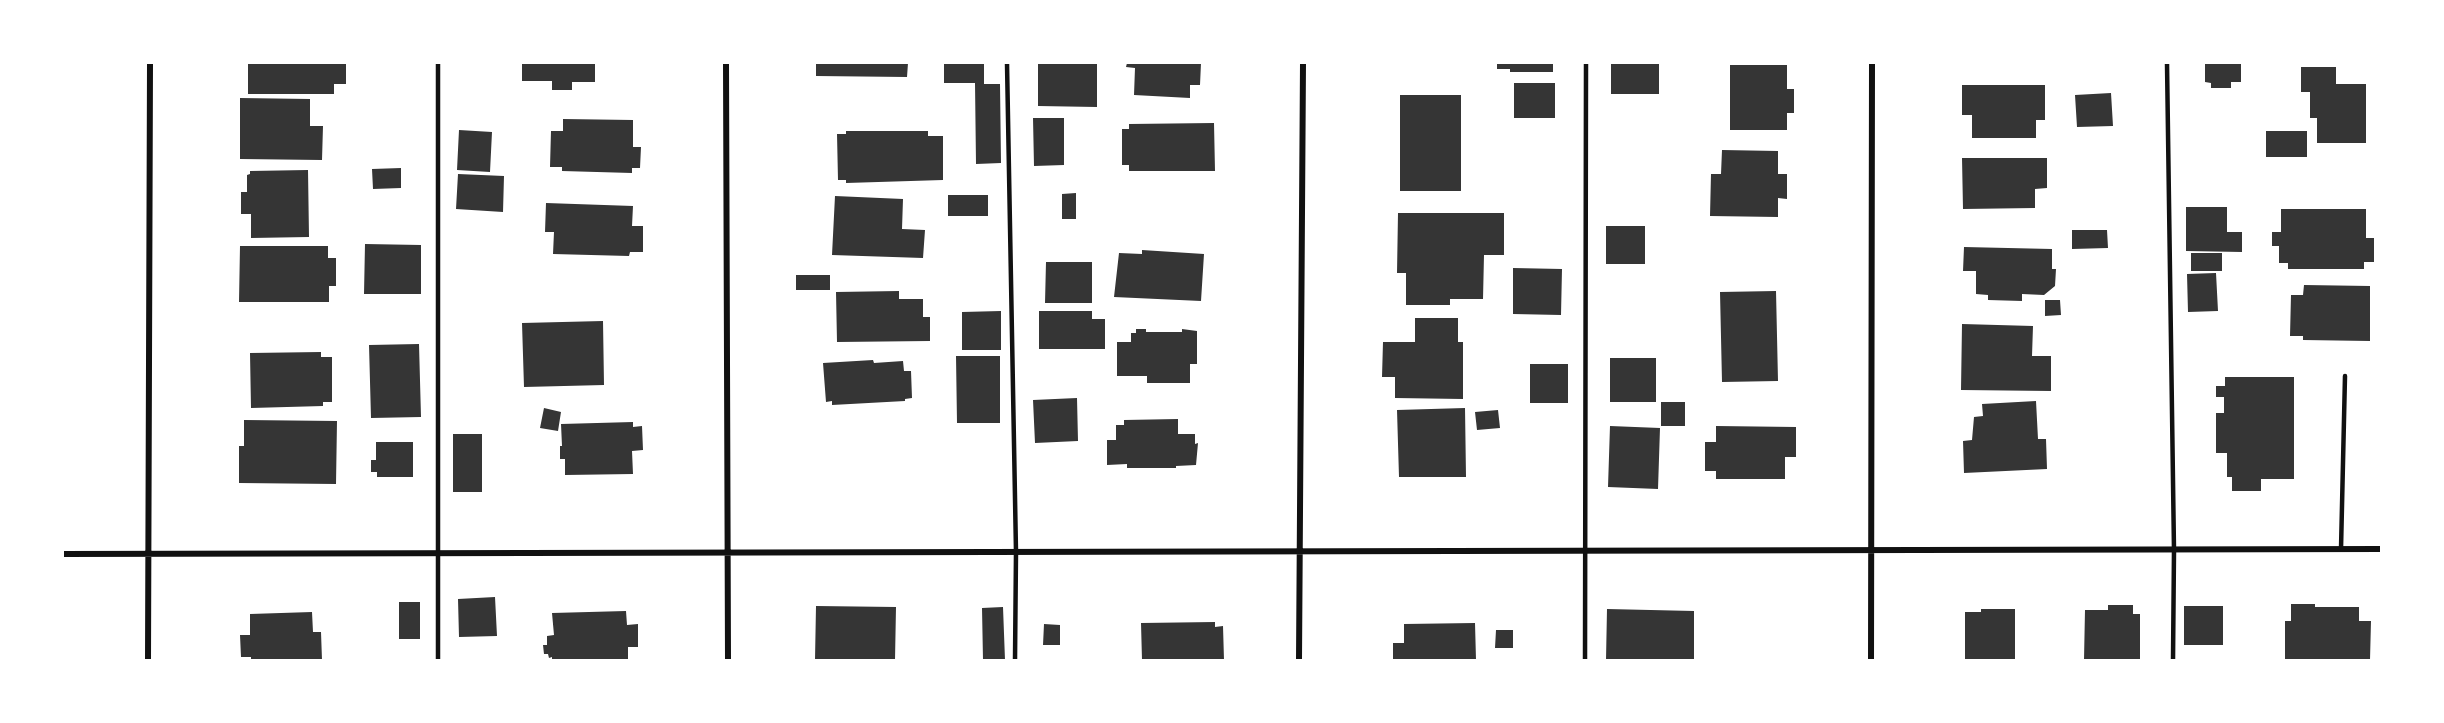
<!DOCTYPE html>
<style>
body{margin:0}
#map{position:relative;width:2444px;height:723px;overflow:hidden;background:#fff;font-family:"Nunito Sans",sans-serif}
canvas{display:block}
.frame{position:absolute;inset:0;border:64px solid #fff;pointer-events:none}
</style>
<div id="map">
<canvas width="2444" height="723"></canvas>
<div class="frame"></div>
</div>
<script>
const context = document.querySelector('canvas').getContext('2d');
context.lineJoin = 'round';
function paint(path, color) {
  context.fillStyle = color;
  context.fill(path, 'evenodd');
}
function poly(rows) {
  const path = new Path2D();
  for (const r of rows) {
    path.moveTo(r[0], r[1]);
    for (let i = 2; i < r.length; i += 2) path.lineTo(r[i], r[i + 1]);
  }
  return path;
}
function strokePath(path, color, width, dash) {
  context.strokeStyle = color;
  context.lineWidth = width;
  context.lineCap = dash ? 'butt' : 'round';
  context.setLineDash(dash || []);
  context.stroke(path);
}
paint(poly([
 [248,63,346,63,346,84,334,84,334,94,248,94],
 [522,63,595,63,595,82,572,82,572,90,552,90,552,81,522,81],
 [816,63,908,63,907,77,816,76],
 [944,63,984,63,984,84,1000,84,1001,163,976,164,975,83,944,83],
 [1038,63,1097,63,1097,107,1038,106],
 [1127,63,1201,63,1200,85,1190,85,1190,98,1134,95,1135,68,1126,67],
 [1497,63,1553,63,1553,72,1510,72,1510,69,1497,69],
 [1611,63,1659,63,1659,94,1611,94],
 [2205,63,2241,63,2241,82,2231,82,2231,88,2211,88,2211,83,2205,82],
 [1730,65,1787,65,1787,89,1794,89,1794,113,1787,113,1787,130,1730,130],
 [2301,67,2336,67,2336,84,2366,84,2366,143,2317,143,2317,118,2310,118,2310,92,2301,92],
 [1514,83,1555,83,1555,118,1514,118],
 [1962,85,2045,85,2045,120,2036,120,2036,138,1972,138,1972,115,1962,115],
 [2111,93,2113,126,2077,127,2075,95],
 [1400,95,1461,95,1461,191,1400,191],
 [240,98,310,99,310,126,323,126,322,160,240,159],
 [1033,118,1064,118,1064,165,1034,166],
 [563,119,633,120,633,147,641,147,640,168,632,168,632,173,562,171,562,167,550,167,551,131,563,131],
 [1214,123,1215,171,1129,171,1129,165,1122,165,1122,129,1129,129,1129,124],
 [459,130,492,132,490,172,457,170],
 [846,131,928,131,928,136,943,136,943,180,846,183,846,180,838,180,837,134,846,134],
 [2266,131,2307,131,2307,157,2266,157],
 [1722,150,1778,151,1778,174,1787,174,1787,199,1778,198,1778,217,1710,216,1711,174,1721,174],
 [1962,158,2047,158,2047,188,2035,189,2035,208,1963,209],
 [401,168,401,188,373,189,372,169],
 [308,170,309,237,251,238,251,214,241,214,241,192,247,192,247,175,250,174,250,171],
 [458,174,504,176,503,212,456,209],
 [1076,193,1076,219,1062,219,1062,194],
 [948,195,988,195,988,216,948,216],
 [835,196,903,199,902,229,925,230,923,258,832,255],
 [546,203,633,206,632,226,643,226,643,252,630,252,629,256,553,254,554,232,545,232],
 [2186,207,2227,207,2227,232,2242,232,2242,252,2186,251],
 [2281,209,2366,209,2366,238,2374,238,2374,262,2364,262,2364,269,2288,269,2288,263,2279,263,2279,246,2272,246,2272,232,2281,232],
 [1398,213,1504,213,1504,255,1484,255,1483,299,1450,299,1450,305,1406,305,1406,273,1397,273],
 [1606,226,1645,226,1645,264,1606,264],
 [2072,230,2107,230,2108,248,2072,249],
 [365,244,421,245,421,294,364,294],
 [240,246,328,246,328,258,336,258,336,286,329,286,329,302,239,302],
 [1964,247,2052,249,2052,269,2056,269,2055,286,2044,295,2022,294,2022,301,1988,300,1988,295,1976,294,1976,271,1963,271],
 [1142,250,1204,254,1201,301,1114,297,1119,253,1142,254],
 [2191,253,2222,253,2222,271,2191,271],
 [1046,262,1092,262,1092,303,1045,303],
 [1513,268,1562,269,1561,315,1513,314],
 [2216,273,2218,311,2188,312,2187,274],
 [796,275,830,275,830,290,796,290],
 [2304,285,2370,286,2370,341,2303,340,2303,336,2290,336,2291,295,2303,295],
 [899,291,899,299,923,299,923,317,930,317,930,341,837,342,836,292],
 [1776,291,1778,381,1722,382,1720,292],
 [2045,300,2060,300,2061,315,2045,316],
 [1001,311,1001,350,962,350,962,312],
 [1039,311,1092,311,1092,319,1105,319,1105,349,1039,349],
 [1415,318,1458,318,1458,342,1463,342,1463,399,1395,398,1395,377,1382,377,1383,342,1415,342],
 [603,321,604,385,524,387,522,323],
 [1962,324,2033,326,2032,356,2051,356,2051,391,1961,390],
 [1136,329,1146,329,1146,332,1182,332,1182,329,1197,331,1197,364,1190,364,1190,383,1147,383,1147,376,1117,376,1117,342,1131,342,1131,333,1136,333],
 [419,344,421,417,371,418,369,345],
 [321,352,321,357,332,357,332,402,323,402,323,406,251,408,250,353],
 [956,356,1000,356,1000,423,957,423],
 [1610,358,1656,358,1656,402,1610,402],
 [873,360,874,363,903,361,904,371,911,371,912,398,905,399,905,401,832,405,832,401,826,402,823,363],
 [1530,364,1568,364,1568,403,1530,403],
 [2225,377,2294,377,2294,479,2261,479,2261,491,2232,491,2232,477,2227,477,2227,453,2216,453,2216,413,2224,413,2224,397,2216,397,2216,386,2225,386],
 [1077,398,1078,441,1035,443,1033,400],
 [2036,401,2038,439,2046,439,2047,469,1964,473,1963,441,1972,440,1974,417,1983,416,1982,404],
 [1661,402,1685,402,1685,426,1661,426],
 [544,408,561,412,558,431,540,428],
 [1465,408,1466,477,1399,477,1397,410],
 [1498,410,1500,428,1477,430,1475,412],
 [1178,419,1178,434,1195,434,1195,444,1198,443,1196,465,1176,466,1176,468,1127,468,1127,464,1107,465,1107,440,1116,440,1116,425,1124,425,1124,420],
 [244,420,337,421,336,484,239,483,239,446,244,446],
 [633,422,633,427,642,426,643,450,632,451,633,474,565,475,565,459,560,459,560,446,562,446,561,424],
 [1610,426,1660,428,1658,489,1608,487],
 [1716,426,1796,427,1796,457,1785,457,1785,479,1716,479,1716,471,1705,471,1705,442,1716,442],
 [453,434,482,434,482,492,453,492],
 [376,442,413,442,413,477,377,477,377,472,371,472,371,460,376,460],
 [495,597,497,636,459,637,458,599],
 [399,602,420,602,420,639,399,639],
 [2291,604,2315,604,2315,607,2359,607,2359,621,2371,621,2370,660,2285,660,2285,621,2291,621],
 [2108,605,2133,605,2133,614,2140,614,2140,660,2084,660,2085,610,2108,610],
 [816,606,896,607,895,660,815,660],
 [2184,606,2223,606,2223,645,2184,645],
 [1003,607,1005,660,983,660,982,608],
 [1607,609,1694,611,1694,660,1606,660],
 [1981,609,2015,609,2015,660,1965,660,1965,612,1981,612],
 [626,611,627,625,638,624,638,647,628,647,628,660,552,660,552,657,549,658,548,654,544,654,543,645,547,645,547,636,554,635,552,613],
 [312,612,313,632,321,632,322,660,251,660,251,657,241,657,240,635,250,635,250,614],
 [1215,622,1215,627,1223,626,1224,660,1142,660,1141,623],
 [1475,623,1476,660,1393,660,1393,643,1404,643,1404,624],
 [1044,624,1060,625,1060,645,1043,645],
 [1496,630,1513,630,1513,648,1495,648]
]), '#353535');
strokePath(poly([
 [1007,63,1016,552,1015,660],
 [2167,63,2174,550,2173,660],
 [2341,549,2345,376],
 [438,660,438,63],
 [1585,660,1586,63]
]), '#111', 4.5);
strokePath(poly([
 [726,63,728,660],
 [63,554,2381,549],
 [148,660,150,63],
 [1299,660,1303,63],
 [1871,660,1872,63]
]), '#111', 6);
</script>
